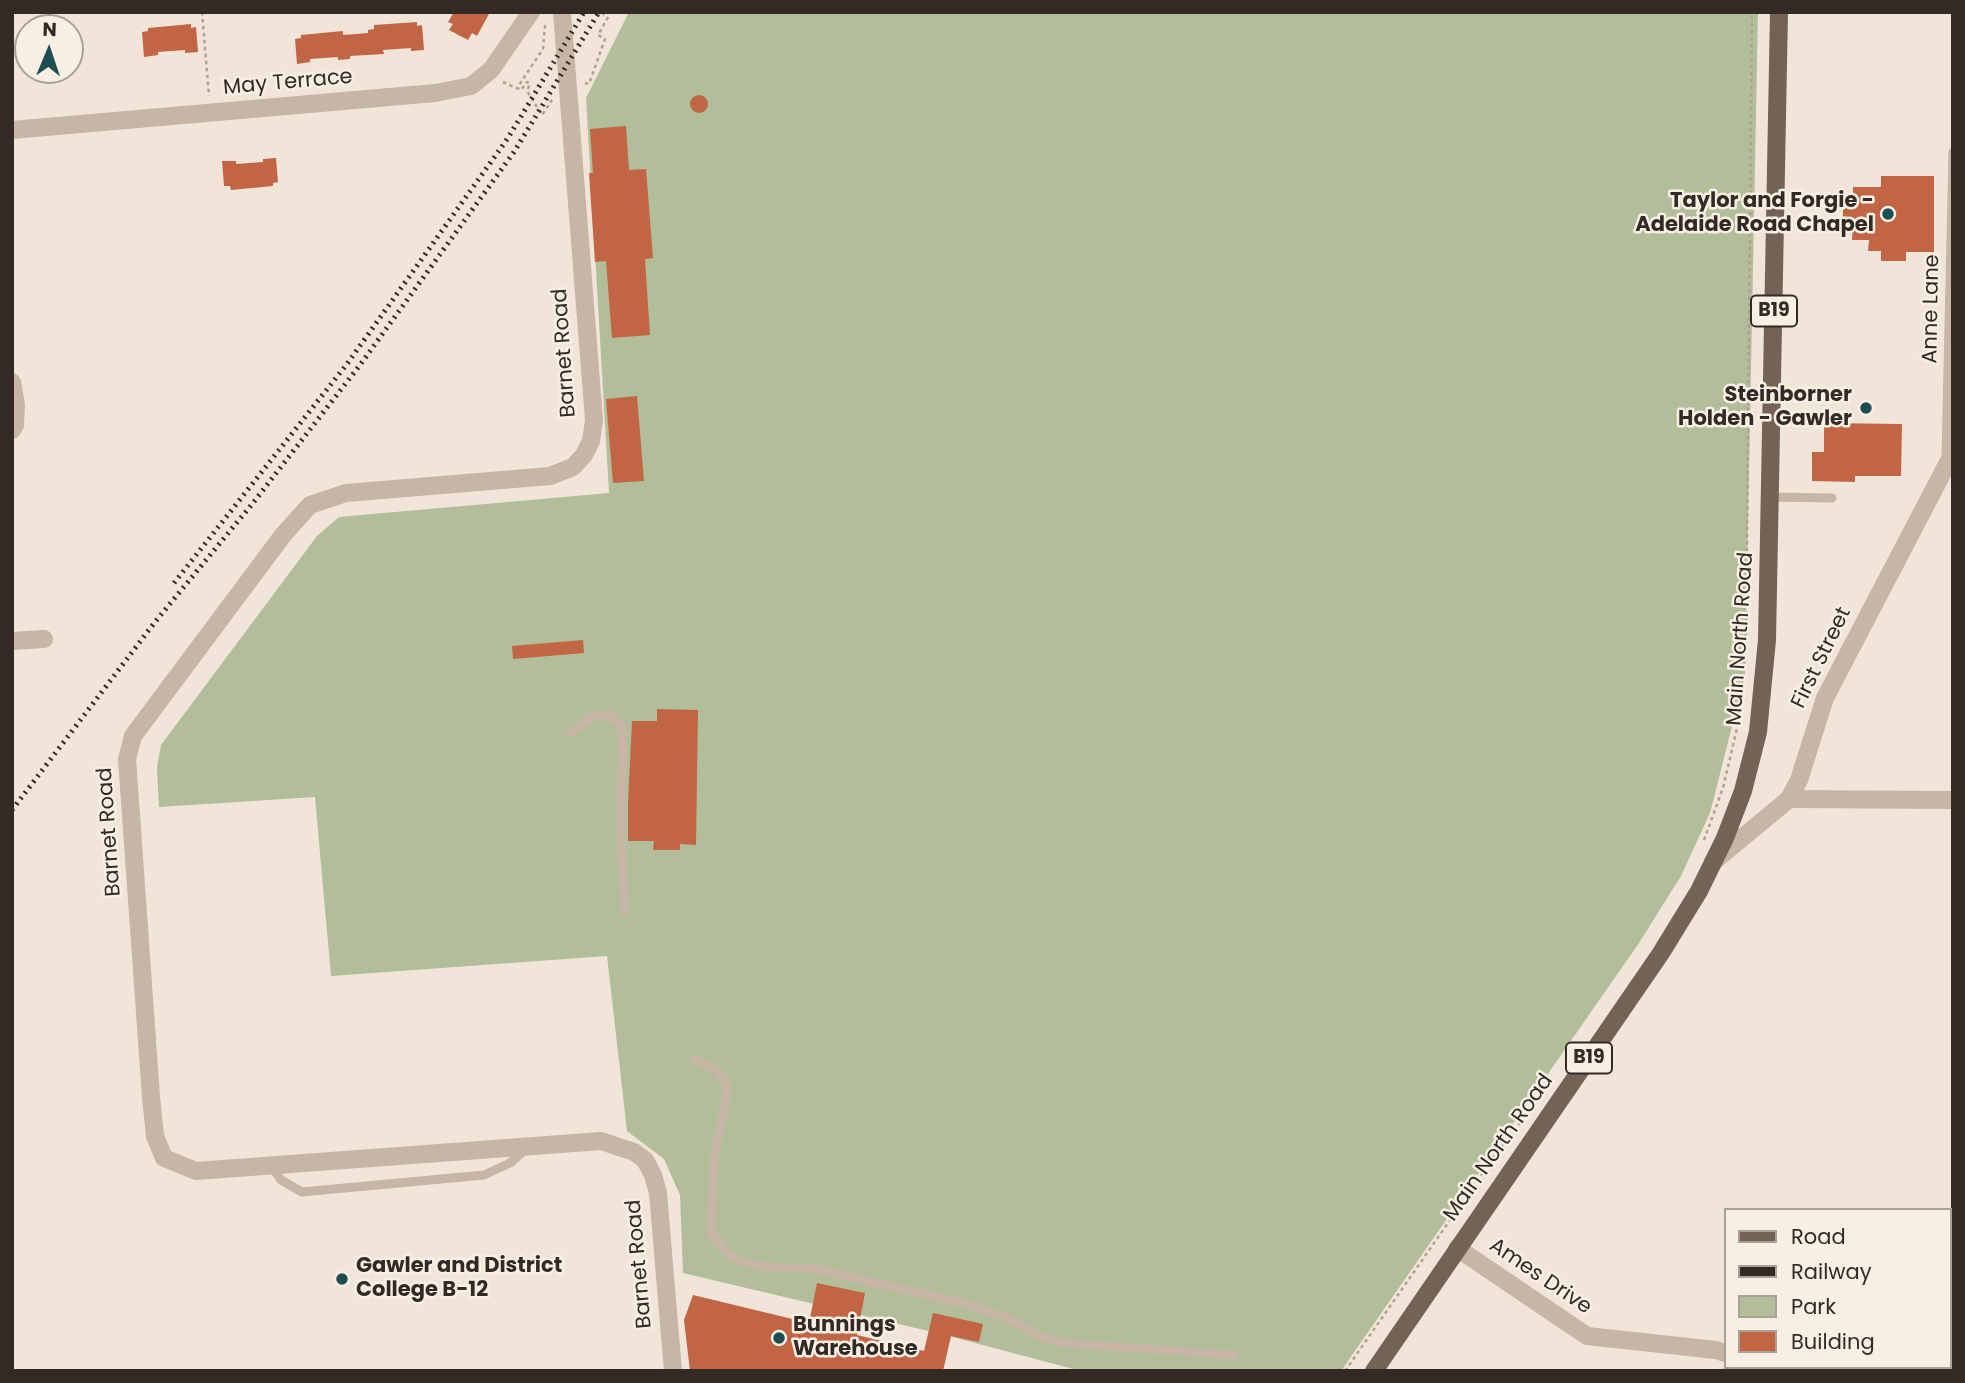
<!DOCTYPE html>
<style>
body{margin:0}
#map{position:relative;width:1965px;height:1383px;overflow:hidden;background:#f0e5d8;font-family:Poppins,sans-serif}
canvas{display:block}
.frame{position:absolute;inset:0;border:14px solid #332a26;pointer-events:none}
.legend{position:absolute;left:1724px;top:1208px;width:228px;height:161px;box-sizing:border-box;background:#f8efe4;border:2px solid #a9a098;margin:0;padding:9px 12px;list-style:none;font-size:21px;color:#332a26}
.legend li{display:flex;align-items:center;gap:14px;height:35px}
.legend b{width:35px;border:2px solid #a9a098}
.north{position:absolute;left:14px;top:14px;width:70px;height:70px;box-sizing:border-box;background:#f8efe4;border:2px solid #a9a098;border-radius:50%;rotate:2deg;font-size:19px;font-weight:700;line-height:28px;text-align:center;color:#332a26}
.north::after{content:'';display:block;margin:auto;width:24px;height:32px;background:#1d4e53;clip-path:polygon(50% 0,100% 100%,50% 72%,0 100%)}
</style>
<div id="map">
<canvas width="1965" height="1383"></canvas>
<div class="frame"></div>
<ul class="legend">
<li><b style="height:9px;background:#756257"></b>Road</li>
<li><b style="height:9px;background:#332a26"></b>Railway</li>
<li><b style="height:19px;background:#b1be99"></b>Park</li>
<li><b style="height:19px;background:#c26545"></b>Building</li>
</ul>
<div class="north">N</div>
</div>
<script>
const context = document.querySelector('canvas').getContext('2d');
context.lineJoin = 'round';
function paint(path, color) {
  context.fillStyle = color;
  context.fill(path, 'evenodd');
}
function poly(rows) {
  const path = new Path2D();
  for (const r of rows) {
    if (r.length === 3) {
      path.moveTo(r[0] + r[2], r[1]);
      path.arc(r[0], r[1], r[2], 0, 2 * Math.PI);
      continue;
    }
    path.moveTo(r[0], r[1]);
    for (let i = 2; i < r.length; i += 2) path.lineTo(r[i], r[i + 1]);
  }
  return path;
}
function strokePath(path, color, width, dash) {
  context.strokeStyle = color;
  context.lineWidth = width;
  context.lineCap = dash ? 'butt' : 'round';
  context.setLineDash(dash || []);
  context.stroke(path);
}
function drawText(font, color, halo, rows, align = 'center') {
  context.font = font + ' Poppins,sans-serif';
  context.lineWidth = 5;
  context.setLineDash([]);
  context.textBaseline = 'middle';
  context.strokeStyle = halo;
  context.fillStyle = color;
  for (const [text, x, y, turn = 0] of rows) {
    context.save();
    context.translate(x, y);
    context.rotate((+turn || 0) * Math.PI / 180);
    context.textAlign = isNaN(turn) ? turn : align;
    if (halo) context.strokeText(text, 0, 0);
    context.fillText(text, 0, 0);
    context.restore();
  }
}
paint(poly([
 [629,12,1758,12,1745,675,1710,813,1681,876,1639,943,1341,1371,1081,1371,941,1334,683,1273,680,1195,664,1159,627,1131,607,956,331,976,315,797,159,807,157,768,161,745,317,536,339,517,609,493,586,98]
]), '#b1be99');
paint(poly([
 [454,12,490,12,477,36,472,33,468,40,449,30,453,24,448,22],
 [417,22,417,26,422,25,424,50,411,51,411,48,383,50,384,54,350,56,350,59,338,60,338,57,310,59,310,62,297,64,295,39,301,38,301,35,343,31,343,35,368,33,368,30,374,29,374,25],
 [191,24,191,28,196,27,198,52,185,53,185,50,158,52,158,55,144,57,142,32,148,31,148,28],
 [699,104,9],
 [626,126,629,170,646,169,653,258,645,259,650,335,612,338,606,261,595,262,589,173,593,173,590,129],
 [276,158,278,182,273,183,273,186,231,190,230,186,224,186,222,161,236,161,236,164,263,162,263,159],
 [1881,176,1934,176,1934,252,1906,252,1906,261,1881,261,1881,251,1868,251,1869,240,1852,240,1853,221,1843,221,1843,206,1853,206,1853,187,1881,187],
 [637,396,644,481,613,483,606,399],
 [1824,423,1902,424,1901,476,1855,476,1855,482,1812,481,1812,452,1824,452],
 [583,640,584,653,513,659,512,646],
 [657,709,698,710,696,845,680,844,680,850,653,850,654,841,628,841,628,803,632,721,657,721],
 [817,1283,865,1293,857,1335,924,1351,933,1313,983,1324,979,1342,951,1336,943,1371,690,1371,684,1320,693,1295,809,1323]
]), '#c26545');
strokePath(poly([
 [202,12,209,96],
 [598,12,602,16,605,12],
 [545,25,543,49,517,88,521,90,527,82,530,84,527,91,542,115,552,100],
 [503,82,516,88],
 [585,83,589,84,605,39,598,35,611,12],
 [1704,840,1723,788,1738,724,1746,644,1752,12],
 [1345,1371,1496,1154,1545,1090]
]), '#b39f8f', 2.5, [3.5, 3.5]);
strokePath(poly([
 [1946,457,1953,152],
 [1771,497,1832,498],
 [572,732,591,717,609,715,621,724,623,742,620,818,625,913],
 [694,1059,716,1070,725,1080,727,1095,714,1158,711,1234,728,1254,739,1261,768,1267,816,1269,967,1304,1007,1318,1040,1336,1061,1343,1234,1355],
 [271,1166,281,1180,302,1192,484,1175,510,1163,525,1150]
]), '#c7b5a5', 9);
strokePath(poly([
 [12,130,435,93,471,86,491,70,531,12],
 [12,382,16,405,15,425,12,430],
 [12,641,44,639],
 [1789,799,1953,800],
 [1457,1248,1587,1336,1716,1350,1725,1353],
 [1761,1367,1769,1371],
 [1732,1371,1733,1367]
]), '#c7b5a5', 18);
strokePath(poly([
 [562,12,594,420,591,441,584,455,573,467,550,476,346,493,310,505,283,535,133,736,127,759,151,1097,155,1136,164,1158,196,1171,601,1141,634,1152,645,1160,653,1175,658,1193,673,1371],
 [1713,862,1789,799,1799,780,1825,698,1953,453]
]), '#c7b5a5', 18);
strokePath(poly([
 [1374,1371,1661,953,1699,891,1725,838,1743,791,1758,732,1767,640,1779,12]
]), '#756257', 18);
strokePath(poly([
 [174,583,347,364,508,138,584,12],
 [12,810,155,622,253,503,360,365,514,152,599,12]
]), '#332a26', 5, [2, 5]);
for (const [x, y, r, color] of [
 [1888,214,7,"#1d4e53"],
 [1866,408,7,"#1d4e53"],
 [342,1279,7,"#1d4e53"],
 [779,1338,7,"#1d4e53"]
]) {
  const dot = new Path2D();
  dot.arc(x, y, r, 0, 2 * Math.PI);
  context.fillStyle = color;
  context.fill(dot);
  strokePath(dot, '#f8efe4', 2.5);
}
for (const [x, y, w] of [
 [1774,311,46],
 [1589,1058,46]
]) {
  const box = new Path2D();
  box.roundRect(x - w / 2, y - 15.5, w, 31, 5);
  context.fillStyle = '#f8efe4';
  context.fill(box);
  strokePath(box, '#332a26', 2);
}
drawText('bold 19px', '#332a26', null, [
 ["B19",1774,311],
 ["B19",1589,1058]
]);
drawText('21px', '#332a26', '#f8efe4', [
 ["May Terrace",288,83,-5],
 ["Anne Lane",1932,309,-89],
 ["Barnet Road",565,353,-94],
 ["Main North Road",1741,639,-86],
 ["First Street",1822,658,-64],
 ["Barnet Road",110,832,-94],
 ["Main North Road",1499,1148,-55],
 ["Barnet Road",640,1264,-95],
 ["Ames Drive",1540,1277,34]
]);
drawText('bold 21px', '#332a26', '#f8efe4', [
 ["Taylor and Forgie -",1874,202],
 ["Adelaide Road Chapel",1874,226],
 ["Steinborner",1852,396],
 ["Holden - Gawler",1852,420],
 ["Gawler and District",356,1267,"left"],
 ["College B-12",356,1291,"left"],
 ["Bunnings",793,1326,"left"],
 ["Warehouse",793,1350,"left"]
], 'right');
</script>
